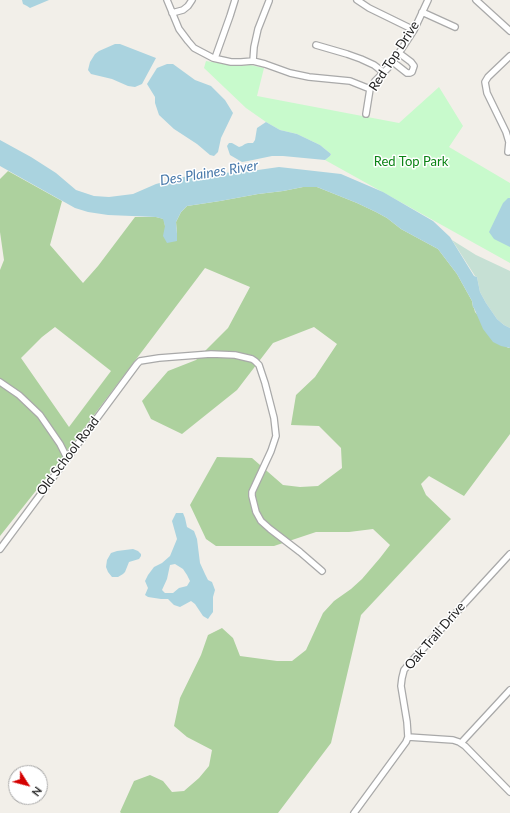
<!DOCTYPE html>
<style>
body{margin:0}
#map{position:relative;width:510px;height:813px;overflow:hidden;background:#f2efe9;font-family:Lato,sans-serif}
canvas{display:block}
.north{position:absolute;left:8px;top:765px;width:40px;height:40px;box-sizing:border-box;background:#fff;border:1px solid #a7a7a7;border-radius:50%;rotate:126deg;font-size:11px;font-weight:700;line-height:16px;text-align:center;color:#222}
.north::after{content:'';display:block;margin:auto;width:14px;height:18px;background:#d40000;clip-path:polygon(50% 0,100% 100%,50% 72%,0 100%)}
</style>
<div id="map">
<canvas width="510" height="813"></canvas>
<div class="north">N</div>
</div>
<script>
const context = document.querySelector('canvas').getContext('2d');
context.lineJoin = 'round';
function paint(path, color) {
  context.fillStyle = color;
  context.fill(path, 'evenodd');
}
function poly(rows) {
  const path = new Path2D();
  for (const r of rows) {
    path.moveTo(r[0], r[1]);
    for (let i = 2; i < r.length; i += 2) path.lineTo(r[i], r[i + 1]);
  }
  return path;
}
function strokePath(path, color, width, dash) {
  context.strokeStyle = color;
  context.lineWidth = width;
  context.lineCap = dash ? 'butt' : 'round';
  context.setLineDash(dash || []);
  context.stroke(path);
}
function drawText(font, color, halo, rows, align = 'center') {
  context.font = font + ' Lato,sans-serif';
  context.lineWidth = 3;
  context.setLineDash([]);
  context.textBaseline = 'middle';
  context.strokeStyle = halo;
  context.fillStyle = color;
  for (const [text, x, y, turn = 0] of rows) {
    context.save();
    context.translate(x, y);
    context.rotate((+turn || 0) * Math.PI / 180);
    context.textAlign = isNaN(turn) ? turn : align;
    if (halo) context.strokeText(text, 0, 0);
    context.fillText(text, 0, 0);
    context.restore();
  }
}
paint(poly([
 [8,171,62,201,50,245,83,283,98,266,135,217,156,217,164,219,165,226,177,234,176,222,181,212,187,206,220,201,258,194,283,191,303,187,317,187,357,203,376,212,387,218,401,229,438,249,457,274,472,301,473,307,474,308,475,312,508,348,510,348,510,434,464,496,429,476,421,484,426,495,451,519,361,615,331,743,278,813,121,813,120,812,134,781,150,775,163,781,172,792,184,791,199,778,209,766,212,750,187,737,174,726,180,698,201,655,208,635,222,628,233,638,240,656,277,661,292,661,306,650,323,613,334,601,351,589,362,579,380,558,390,545,373,529,349,532,316,532,274,546,216,546,206,539,190,505,217,457,252,458,283,485,300,487,318,486,342,468,341,448,319,426,291,425,296,395,315,377,337,344,314,327,273,343,237,390,182,434,151,419,142,401,168,371,196,360,228,328,250,287,205,268,54,468,0,536,0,270,4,260,0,232,0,179],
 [55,327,111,371,69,427,21,358,42,337]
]), '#add19e');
paint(poly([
 [452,240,476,255,510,271,510,328,504,325,497,319,486,303,480,292,477,277,475,276]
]), '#c6e0d4');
paint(poly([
 [206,61,236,66,250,65,264,68,257,96,399,123,439,87,463,126,449,147,510,183,510,263,325,160,330,156,331,154,320,145,297,134,280,130,266,122,246,108,204,68]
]), '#c8facc');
paint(poly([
 [22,0,49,0,30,8,27,6,23,4],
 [115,44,120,44,156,58,142,84,135,87,128,86,112,79,91,74,88,70,90,62,95,54,99,51],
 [167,64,173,64,195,80,211,86,225,100,233,113,221,138,218,152,214,156,210,155,197,144,174,129,159,115,155,103,155,97,147,84,157,68],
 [266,122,280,130,297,134,320,145,331,154,330,156,325,160,283,156,272,156,248,161,242,162,230,155,227,146,229,143,232,143,239,147,242,146,245,144,248,143,253,143,255,140,257,128],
 [0,140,31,157,56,173,76,190,94,196,109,197,133,194,156,184,183,177,218,173,244,172,279,167,341,174,383,192,433,221,450,237,474,276,477,277,480,292,486,303,497,319,504,325,510,328,510,348,501,346,493,342,483,329,474,308,473,307,472,301,457,274,438,249,401,229,387,218,376,212,357,203,317,187,303,187,283,191,258,194,220,201,187,206,181,212,176,222,177,234,177,241,167,243,163,236,165,226,163,219,156,217,108,215,88,212,75,208,0,166],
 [508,198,510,198,510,247,494,239,489,232,503,203],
 [176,513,183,513,185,518,187,527,194,531,197,539,200,563,205,574,208,580,212,582,215,590,213,597,213,612,210,616,208,619,203,616,195,604,191,601,180,607,174,605,168,599,161,599,148,597,145,595,148,588,145,581,148,575,154,567,162,563,170,556,177,539,172,521],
 [175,564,183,569,187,575,190,581,187,586,179,588,173,593,165,593,162,590,167,579,170,565],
 [133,549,138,551,141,554,141,556,139,559,129,562,125,572,123,574,118,577,112,577,108,572,106,567,107,560,111,553,117,551]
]), '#aad3df');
const minor = poly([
 [167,0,179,29,188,41,194,48,213,58,231,62,241,62,253,61,265,64,290,73,309,77,350,81,370,89],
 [357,0,369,8,414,30],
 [476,0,510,31],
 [422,12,455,27],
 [172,13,183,10,188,6,192,0],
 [316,45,347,54,361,59,374,65,383,72],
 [215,58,230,16,235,0],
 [253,61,254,47,258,29,269,1],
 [393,62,407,73,410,73,412,72,414,66,411,62,399,53],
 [366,114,370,89,375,81,388,68,399,53,414,30,428,0],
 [508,152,509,142,506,132,487,93,485,82,488,77,510,56],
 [0,382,19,395,40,415,60,444,67,458],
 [0,549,137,364,140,361,159,358,211,354,235,355,252,359,255,361,259,365,265,383,274,418,276,436,271,451,252,492,252,496,256,512,261,521,270,529,300,552,322,571],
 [408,737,453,740,459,742,465,746,510,792],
 [461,743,510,690],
 [354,813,406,742,408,737,407,722,401,686,402,678,404,670,409,664,510,554]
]);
strokePath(minor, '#a9a9a9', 8);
strokePath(minor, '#fff', 5.5);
drawText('13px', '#222', '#fff', [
 ["Red Top Drive",394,56,-57],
 ["Old School Road",68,456,-53],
 ["Oak Trail Drive",435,636,-49]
]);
drawText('13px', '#0c8416', '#fff', [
 ["Red Top Park",411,162]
]);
drawText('italic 14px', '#4a7aab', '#fff', [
 ["Des Plaines River",209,173,-9]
]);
</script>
